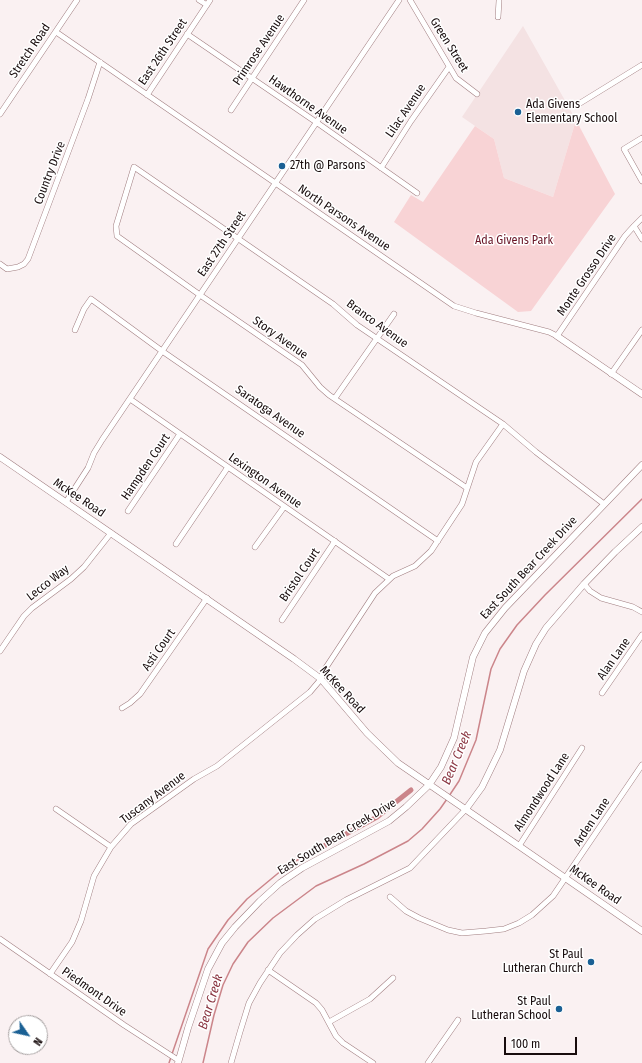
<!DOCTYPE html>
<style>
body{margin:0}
#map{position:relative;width:642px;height:1063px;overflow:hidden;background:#faf1f2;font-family:"Fira Sans Condensed",sans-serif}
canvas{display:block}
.north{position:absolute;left:8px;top:1015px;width:40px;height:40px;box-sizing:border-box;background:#fff;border:1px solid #a39e9e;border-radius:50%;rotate:124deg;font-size:11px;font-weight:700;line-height:16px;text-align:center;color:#180c0d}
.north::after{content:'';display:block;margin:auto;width:14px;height:18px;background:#1a6094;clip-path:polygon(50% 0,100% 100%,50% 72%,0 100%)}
.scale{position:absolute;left:504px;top:1037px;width:73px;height:18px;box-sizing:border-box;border:2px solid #180c0d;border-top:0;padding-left:5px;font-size:12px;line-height:14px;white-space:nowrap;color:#180c0d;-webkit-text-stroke:3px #fff;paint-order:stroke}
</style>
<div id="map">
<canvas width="642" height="1063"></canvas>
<div class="north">N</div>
<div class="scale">100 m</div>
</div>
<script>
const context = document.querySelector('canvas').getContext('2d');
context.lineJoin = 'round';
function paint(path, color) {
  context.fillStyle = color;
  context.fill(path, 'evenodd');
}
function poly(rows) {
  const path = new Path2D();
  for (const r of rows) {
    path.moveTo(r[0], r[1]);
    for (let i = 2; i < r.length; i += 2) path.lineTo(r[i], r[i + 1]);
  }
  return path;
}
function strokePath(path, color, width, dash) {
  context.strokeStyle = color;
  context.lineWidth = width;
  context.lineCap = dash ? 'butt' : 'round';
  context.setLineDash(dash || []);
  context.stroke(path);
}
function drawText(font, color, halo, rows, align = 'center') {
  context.font = font + ' "Fira Sans Condensed",sans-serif';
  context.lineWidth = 3;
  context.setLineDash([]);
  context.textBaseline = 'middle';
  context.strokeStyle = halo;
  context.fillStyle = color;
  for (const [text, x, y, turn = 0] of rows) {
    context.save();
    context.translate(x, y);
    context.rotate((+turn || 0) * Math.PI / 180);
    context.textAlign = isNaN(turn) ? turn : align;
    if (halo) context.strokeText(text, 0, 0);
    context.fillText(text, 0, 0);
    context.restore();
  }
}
paint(poly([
 [523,26,576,120,553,197,504,178,494,139,462,117]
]), '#f4e2e3');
paint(poly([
 [576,120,615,194,531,311,518,312,394,222,411,195,423,202,475,126,494,139,504,178,553,197]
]), '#f8d3d5');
strokePath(poly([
 [449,796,459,781,476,740,491,669,500,649,517,625,545,595,642,499],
 [172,1054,208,949,228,920,247,899,288,865,322,847],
 [169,1063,171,1057],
 [203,1063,214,1015,223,985,233,964,248,942,273,918,316,886,364,864,408,841,422,829,440,809,447,799]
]), '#cb858a', 1.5);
strokePath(poly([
 [322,847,377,817,411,790]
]), '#cb858a', 5);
const minor = poly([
 [199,0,207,5],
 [410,0,456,78,477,94],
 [498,17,499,1],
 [56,32,454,306,476,313,549,332,557,336,625,236,634,226,642,218],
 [187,34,316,122,417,193],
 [147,95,210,0],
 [577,105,642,65],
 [231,110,304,0],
 [0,114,77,0],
 [642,138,624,149,642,181],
 [381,168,411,121,449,67],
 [634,226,642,239],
 [0,264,7,269,18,267,24,264,28,259,88,99,100,62],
 [75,330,84,309,91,299,162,351,438,541],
 [611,374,642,330],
 [335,398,394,314],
 [130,399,389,579],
 [467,488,329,395,320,387,302,365,200,295,117,236,116,226,134,167,333,304,357,325,503,424,536,452,604,504],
 [66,502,88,468,94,453,102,440,399,0],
 [128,511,180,434],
 [176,544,228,467],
 [255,547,284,507],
 [584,584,590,591,601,598,633,607,642,612],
 [282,620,335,541],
 [0,651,24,616,32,608,71,579,84,567,111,533],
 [602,693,642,635],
 [122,708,130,703,140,694,207,598],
 [56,809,111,847],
 [519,846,582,748],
 [390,897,406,911,419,918,448,930,462,933,486,931,504,929,519,923,532,915,553,896,642,765],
 [0,939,124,1025,178,1060],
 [268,970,316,1003,322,1010,336,1036,343,1043,373,1063],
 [50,974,72,942,81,921,94,876,111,847,131,824,194,779,217,766,310,692,321,679,323,672,375,593,393,576,415,566,431,551,462,504,476,462,503,424],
 [329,1022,370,999,393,978],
 [231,1063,240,1032,249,1003,260,983,280,953,297,935,315,919,346,900,410,868,466,809],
 [428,1063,458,1020]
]);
const tertiary = poly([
 [557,336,642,394],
 [0,457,294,659,321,679,367,733,398,763,519,846,642,931],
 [466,809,482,787,500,750,524,671,536,644,546,628,584,584,615,552,642,527],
 [178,1063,188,1028,208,969,222,943,235,927,260,901,280,883,302,868,389,821,406,807,429,785,441,767,454,738,473,657,485,633,505,608,642,465]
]);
strokePath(minor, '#a17e80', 6);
strokePath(tertiary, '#a17e80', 7);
strokePath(minor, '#fff', 5);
strokePath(tertiary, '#fff', 6);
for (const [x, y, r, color] of [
 [518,112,4,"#1a6094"],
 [282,166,4,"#1a6094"],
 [591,962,4,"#1a6094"],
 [559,1009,4,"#1a6094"]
]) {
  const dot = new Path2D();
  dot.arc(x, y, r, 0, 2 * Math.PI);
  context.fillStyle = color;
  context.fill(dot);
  strokePath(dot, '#fff', 1.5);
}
drawText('12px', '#180c0d', '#fff', [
 ["Green Street",449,45,58],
 ["Primrose Avenue",259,50,-56],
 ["Stretch Road",30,51,-56],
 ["East 26th Street",163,52,-56],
 ["Hawthorne Avenue",308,105,35],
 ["Lilac Avenue",406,111,-56],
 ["Country Drive",50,173,-69],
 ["North Parsons Avenue",344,218,34],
 ["East 27th Street",222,244,-56],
 ["Monte Grosso Drive",587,275,-56],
 ["Branco Avenue",377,324,36],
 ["Story Avenue",280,338,35],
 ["Saratoga Avenue",270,412,35],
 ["Hampden Court",146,467,-56],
 ["Lexington Avenue",265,481,35],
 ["McKee Road",79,498,34],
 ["East South Bear Creek Drive",529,568,-47],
 ["Bristol Court",300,575,-56],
 ["Lecco Way",48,583,-38],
 ["Asti Court",159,650,-55],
 ["Alan Lane",614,659,-55],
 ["McKee Road",342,690,47],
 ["Almondwood Lane",542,792,-57],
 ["Tuscany Avenue",153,798,-37],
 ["Arden Lane",592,822,-56],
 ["East South Bear Creek Drive",337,837,-31],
 ["McKee Road",595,885,35],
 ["Piedmont Drive",94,992,35]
]);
drawText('12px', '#180c0d', '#fff', [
 ["Ada Givens",526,105],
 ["Elementary School",526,119],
 ["27th @ Parsons",290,166],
 ["St Paul",583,955,"right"],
 ["Lutheran Church",583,969,"right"],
 ["St Paul",551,1002,"right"],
 ["Lutheran School",551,1016,"right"]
], 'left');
drawText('12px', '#691526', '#fff', [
 ["Ada Givens Park",514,241]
]);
drawText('italic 13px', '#8b3642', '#fff', [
 ["Bear Creek",457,758,-67],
 ["Bear Creek",211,1002,-73]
]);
</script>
